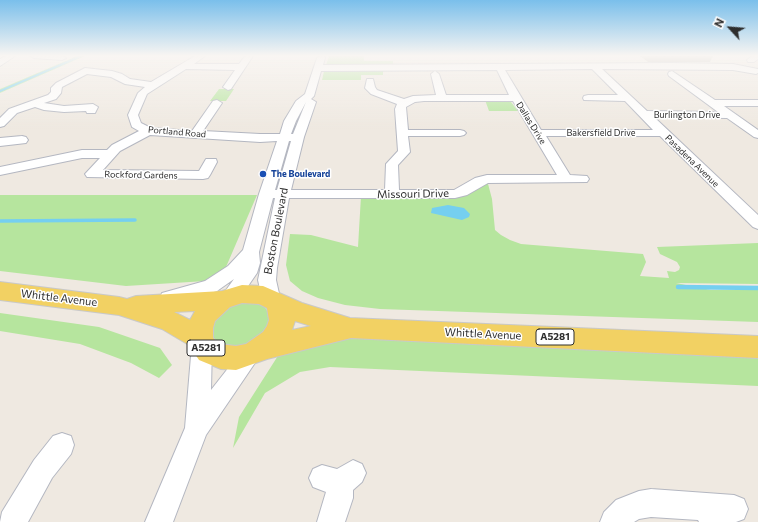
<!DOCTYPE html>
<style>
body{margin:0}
#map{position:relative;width:758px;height:522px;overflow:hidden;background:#efe9e1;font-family:Commissioner,sans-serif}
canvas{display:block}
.north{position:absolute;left:710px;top:8px;width:40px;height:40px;-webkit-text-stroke:3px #fff;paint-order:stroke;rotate:296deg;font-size:11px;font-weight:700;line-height:16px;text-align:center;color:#2e2e2e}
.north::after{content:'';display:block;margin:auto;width:14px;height:18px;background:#2e2e2e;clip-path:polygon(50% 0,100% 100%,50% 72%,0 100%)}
</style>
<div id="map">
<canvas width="758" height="522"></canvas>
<div class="north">N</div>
</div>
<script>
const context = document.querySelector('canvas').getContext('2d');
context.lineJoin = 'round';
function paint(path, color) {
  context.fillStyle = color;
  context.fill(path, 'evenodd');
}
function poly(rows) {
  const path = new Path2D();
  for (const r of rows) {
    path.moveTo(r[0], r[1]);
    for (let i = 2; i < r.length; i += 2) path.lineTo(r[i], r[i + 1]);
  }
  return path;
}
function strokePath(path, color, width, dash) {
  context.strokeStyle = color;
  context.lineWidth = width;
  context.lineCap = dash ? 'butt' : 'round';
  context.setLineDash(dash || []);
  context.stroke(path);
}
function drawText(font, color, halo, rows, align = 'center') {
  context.font = font + ' Commissioner,sans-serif';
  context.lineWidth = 3;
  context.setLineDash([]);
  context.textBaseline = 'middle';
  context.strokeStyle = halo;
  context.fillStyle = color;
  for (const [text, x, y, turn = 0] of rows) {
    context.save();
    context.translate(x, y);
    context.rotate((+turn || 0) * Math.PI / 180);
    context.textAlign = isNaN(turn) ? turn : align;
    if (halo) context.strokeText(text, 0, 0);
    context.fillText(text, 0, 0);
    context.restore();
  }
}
paint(poly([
 [77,56,85,56,0,93,0,89],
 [329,56,364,56,364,61,393,61,393,65,326,65],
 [324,71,383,71,383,75,361,75,361,80,322,80],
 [219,89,234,89,226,101,210,101],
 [485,100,511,102,518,111,489,111],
 [487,180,492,199,495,230,501,235,510,240,521,244,643,254,646,262,640,276,669,278,667,271,675,272,679,270,680,267,677,262,660,254,657,247,758,243,758,284,676,283,711,290,758,290,758,322,380,309,345,305,318,298,302,291,290,281,286,265,290,234,311,235,358,247,361,196,455,196],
 [0,195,257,195,226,267,206,281,126,286,0,271],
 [257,302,264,306,268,312,270,319,267,327,261,335,253,342,242,346,231,347,222,345,215,340,211,334,212,320,232,303],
 [0,313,99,327,160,348,172,365,159,378,131,363,80,344,0,331],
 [382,335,758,352,758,386,330,367,300,372,265,393,233,448,239,417,281,351,312,340]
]), '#b6e59e');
paint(poly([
 [448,205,464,208,470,214,469,217,462,220,431,213,432,208]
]), '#75cff0');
strokePath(poly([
 [0,91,81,56]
]), '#75cff0', 2);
strokePath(poly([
 [0,221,135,220]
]), '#75cff0', 3.5);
strokePath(poly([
 [678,287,758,288]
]), '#75cff0', 4.5);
const minor = poly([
 [6,56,15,56,0,66,0,59,6,56],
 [30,56,63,56,66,58,62,60,34,58,30,56],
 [195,56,205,56,194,64,239,64,245,56,253,56,231,89,228,90,223,87,235,70,186,69,147,94,138,115,141,123,151,128,192,131,213,101,217,100,222,103,203,131,260,134,280,134,284,121,296,101,305,94,317,58,320,56,324,56,325,58,323,65,670,63,733,64,758,69,758,73,756,74,733,70,602,69,647,111,718,112,669,76,668,74,669,72,672,71,715,100,758,100,758,106,724,106,758,130,758,138,754,137,727,118,654,117,758,215,758,229,753,227,660,136,546,136,570,175,587,176,589,179,587,182,488,183,467,195,455,198,289,198,277,268,276,280,280,298,278,303,271,305,264,303,262,298,258,280,275,198,273,198,259,252,260,263,257,273,237,302,230,304,223,302,221,297,234,279,217,291,169,305,162,303,160,298,162,293,205,281,228,266,243,250,259,194,277,141,260,142,150,135,120,151,103,170,199,171,206,159,216,159,217,162,210,175,208,178,203,179,87,177,85,174,100,158,82,158,0,175,0,167,82,150,107,150,112,145,139,131,132,127,128,115,138,93,145,87,125,84,111,77,87,74,62,87,61,93,56,99,44,103,64,106,93,104,98,107,95,113,87,113,86,111,64,112,44,110,35,107,17,113,4,126,0,127,0,118,9,109,48,95,51,92,51,88,56,83,85,68,112,71,122,74,130,79,151,82,195,56],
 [592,69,618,95,588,95,584,96,583,98,584,100,625,101,653,130,541,130,505,70,592,69],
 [497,70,509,95,446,95,439,74,435,71,431,74,436,95,413,96,404,99,377,90,375,87,373,79,367,79,365,88,371,94,397,104,395,109,398,151,386,164,385,190,291,190,304,137,316,102,311,99,314,96,321,71,497,70],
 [424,101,513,101,557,175,487,175,475,178,454,190,399,190,398,165,410,152,408,136,460,136,464,135,466,133,464,131,460,130,408,130,406,107,415,102,424,101],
 [306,102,293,134,291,134,296,121,306,102],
 [289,141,291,141,277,190,275,190,289,141],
 [752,56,758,56,758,59,754,62,748,62,747,60,752,56],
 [22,136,26,137,28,140,26,143,0,146,0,138,22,136],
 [202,335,209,338,212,344,211,390,244,348,251,345,258,348,261,354,206,435,173,522,145,522,185,428,192,344,195,338,202,335],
 [62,433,71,436,74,445,71,454,52,478,28,522,0,522,2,512,34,460,53,436,62,433],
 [353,460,362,464,366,473,362,482,353,490,353,498,345,522,317,522,326,492,313,487,309,478,313,469,322,465,337,469,353,460],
 [651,489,734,495,744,499,748,509,744,519,736,522,699,522,698,520,651,517,639,519,634,522,600,522,604,512,616,500,639,491,651,489]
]);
const major = poly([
 [0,282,119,297,127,299,136,296,222,291,242,285,263,286,302,303,350,318,758,336,758,358,351,338,267,359,236,370,221,369,199,360,189,345,162,329,119,315,0,300,0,282],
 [242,303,259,304,267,308,269,320,267,326,263,332,246,344,236,346,219,344,213,338,213,328,215,321,230,307,242,303],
 [195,311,190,320,174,312,195,311],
 [295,321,311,326,292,330,295,321]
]);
strokePath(minor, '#b4b7c1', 2);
strokePath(major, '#c9c9c9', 2);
paint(minor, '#fff');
paint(major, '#f2d163');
paint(poly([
 [640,56,713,56,710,62,648,62]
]), '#afaba4');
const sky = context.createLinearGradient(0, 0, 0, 129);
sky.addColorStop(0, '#7abfeb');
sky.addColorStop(0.43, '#f8f5f2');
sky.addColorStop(1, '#f8f5f200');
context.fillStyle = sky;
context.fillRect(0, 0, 758, 129);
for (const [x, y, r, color] of [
 [263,174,4,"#1a4fb4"]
]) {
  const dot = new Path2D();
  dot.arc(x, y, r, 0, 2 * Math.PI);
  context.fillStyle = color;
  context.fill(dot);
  strokePath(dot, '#fff', 1.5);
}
drawText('9px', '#2e2e2e', '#fff', [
 ["Burlington Drive",687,115],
 ["Dallas Drive",531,123,58],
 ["Portland Road",177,132,5],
 ["Bakersfield Drive",601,133],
 ["Pasadena Avenue",692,161,44],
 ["Rockford Gardens",141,175,1]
]);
drawText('bold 9px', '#164399', '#fff', [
 ["The Boulevard",271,174]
], 'left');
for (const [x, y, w] of [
 [555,337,38],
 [206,348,38]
]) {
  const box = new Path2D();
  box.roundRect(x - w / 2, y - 8, w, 16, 3);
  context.fillStyle = '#fff';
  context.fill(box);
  strokePath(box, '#2e2e2e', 1);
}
drawText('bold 10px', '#2e2e2e', null, [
 ["A5281",555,337],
 ["A5281",206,348]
]);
drawText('11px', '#2e2e2e', '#fff', [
 ["Missouri Drive",413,194,-1],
 ["Boston Boulevard",276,231,-79],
 ["Whittle Avenue",59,298,7],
 ["Whittle Avenue",483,334,3]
]);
</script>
